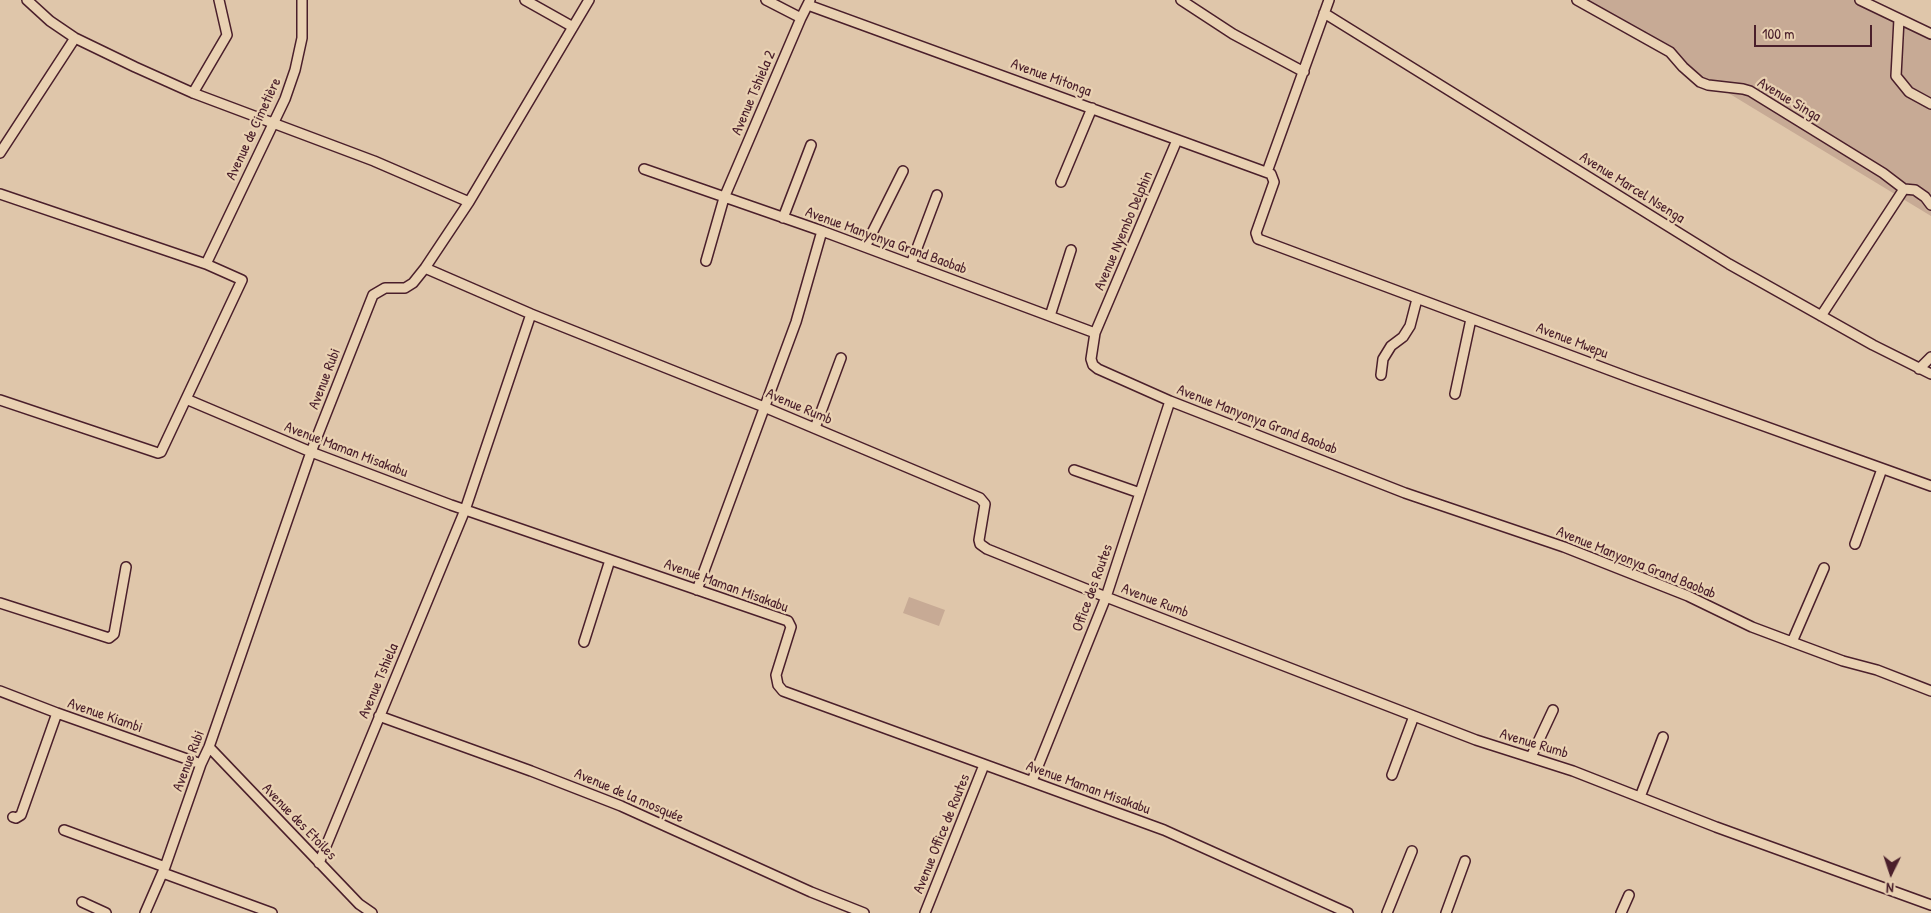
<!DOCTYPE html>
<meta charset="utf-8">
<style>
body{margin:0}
#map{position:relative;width:1931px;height:913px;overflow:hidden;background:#dfc6aa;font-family:"Patrick Hand",sans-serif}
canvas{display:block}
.north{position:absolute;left:1866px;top:848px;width:50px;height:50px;-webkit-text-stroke:4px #e9d1b2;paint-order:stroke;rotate:184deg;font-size:14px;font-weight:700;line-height:20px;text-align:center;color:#4a1f2b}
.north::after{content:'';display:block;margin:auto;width:18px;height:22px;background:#4a1f2b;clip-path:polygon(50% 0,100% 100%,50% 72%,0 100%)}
.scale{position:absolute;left:1754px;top:25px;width:118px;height:22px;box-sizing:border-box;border:2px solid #4a1f2b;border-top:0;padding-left:6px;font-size:15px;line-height:18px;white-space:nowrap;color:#4a1f2b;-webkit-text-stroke:4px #e9d1b2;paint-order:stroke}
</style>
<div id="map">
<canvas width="1931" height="913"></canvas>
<div class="north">N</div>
<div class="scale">100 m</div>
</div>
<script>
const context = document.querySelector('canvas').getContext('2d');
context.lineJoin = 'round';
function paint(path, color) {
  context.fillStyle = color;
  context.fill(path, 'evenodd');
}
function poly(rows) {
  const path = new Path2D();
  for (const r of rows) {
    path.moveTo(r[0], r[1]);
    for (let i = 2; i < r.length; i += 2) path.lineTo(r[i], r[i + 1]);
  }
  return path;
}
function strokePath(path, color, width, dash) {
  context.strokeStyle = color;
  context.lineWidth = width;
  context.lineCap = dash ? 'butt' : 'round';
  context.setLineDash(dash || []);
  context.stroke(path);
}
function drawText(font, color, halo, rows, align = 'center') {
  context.font = font + ' "Patrick Hand",sans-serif';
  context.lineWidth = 4.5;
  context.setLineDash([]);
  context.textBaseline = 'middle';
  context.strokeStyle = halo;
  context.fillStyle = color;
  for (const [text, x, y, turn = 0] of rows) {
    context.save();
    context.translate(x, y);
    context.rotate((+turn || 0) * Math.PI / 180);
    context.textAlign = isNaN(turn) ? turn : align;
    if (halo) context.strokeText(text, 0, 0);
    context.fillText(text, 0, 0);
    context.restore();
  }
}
paint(poly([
 [1575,0,1870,0,1931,33,1931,216],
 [909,597,945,610,939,626,903,613]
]), '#c7aa95');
const minor = poly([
 [27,0,50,21,75,38,135,67,193,93,374,161,469,202],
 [525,0,573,27],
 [766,0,801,18],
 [1181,0,1233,34,1304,72],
 [1577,0,1670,52,1683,67,1700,82,1708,85,1743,89,1750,91,1883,173,1904,189,1915,190,1925,197,1931,205],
 [1860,0,1931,34],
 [808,5,1271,174,1274,182,1256,233,1258,239,1261,240,1636,380,1931,486],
 [1324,13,1729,264,1873,345,1931,374],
 [1899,19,1896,76,1909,92,1931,104],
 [193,93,227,35,219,0],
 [1177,140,1095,333,1091,359,1093,365,1098,369,1170,401,1405,493,1564,547,1688,596,1752,627,1792,642,1843,661,1877,670,1931,691],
 [0,153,75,38],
 [644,169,822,231,1095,333],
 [1267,172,1329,0],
 [1061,182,1092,108],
 [0,194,206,264,242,280,161,452,158,453,0,400],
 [783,218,811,145],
 [865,247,903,171],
 [706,261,724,198,801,18,810,0],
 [206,264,285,99,295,70,302,38,302,0],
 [911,264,937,195],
 [425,268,531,314,764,407,980,498,985,504,979,540,980,544,987,549,1106,597,1476,740,1573,771,1716,827,1931,905],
 [1050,316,1071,250],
 [1821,316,1904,189],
 [1919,369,1931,357],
 [1381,375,1383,359,1391,346,1403,337,1410,326,1417,299],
 [1455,394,1471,319],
 [186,399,311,452,451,505,788,621,791,627,776,675,778,685,783,691,1164,830,1348,913],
 [815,428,841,358],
 [1074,470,1140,493],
 [1855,544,1882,469],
 [697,590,796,322,822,231],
 [0,603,109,638,114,634,126,567],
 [584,642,610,560],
 [1792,642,1824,568],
 [0,691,57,713,201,764],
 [379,716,531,771,621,806,811,892,864,913],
 [209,747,359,904,372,913],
 [1531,757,1553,710],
 [1392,775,1414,716],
 [1032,781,1106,597,1170,401],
 [1640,797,1663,737],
 [13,817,16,818,21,815,57,713],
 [64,830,165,867],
 [319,863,465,510,531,314],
 [163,873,272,913],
 [82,902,106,913],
 [145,913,165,867,201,764,209,747,311,452,373,295,385,288,405,288,413,283,425,268,469,202,589,0],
 [925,913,984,765],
 [1387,913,1412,851],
 [1446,913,1465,861],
 [1621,913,1629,895]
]);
strokePath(minor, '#4a1f2b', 12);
strokePath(minor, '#e9d1b2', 9);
drawText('15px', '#4a1f2b', '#e9d1b2', [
 ["Avenue Mitonga",1051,78,20],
 ["Avenue Tshiela 2",754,93,-67],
 ["Avenue Singa",1789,100,31],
 ["Avenue de Cimetière",254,129,-65],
 ["Avenue Marcel Nsenga",1632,188,32],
 ["Avenue Nyembo Delphin",1124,231,-67],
 ["Avenue Manyonya Grand Baobab",886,241,20],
 ["Avenue Mwepu",1572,341,21],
 ["Avenue Rubi",325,379,-69],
 ["Avenue Rumb",799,407,23],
 ["Avenue Manyonya Grand Baobab",1257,420,21],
 ["Avenue Maman Misakabu",346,450,21],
 ["Avenue Manyonya Grand Baobab",1636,563,22],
 ["Avenue Maman Misakabu",726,586,20],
 ["Office des Routes",1093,588,-70],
 ["Avenue Rumb",1155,601,21],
 ["Avenue Tshiela",379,681,-67],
 ["Avenue Kiambi",105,716,19],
 ["Avenue Rumb",1534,744,17],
 ["Avenue Rubi",189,761,-69],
 ["Avenue Maman Misakabu",1088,788,20],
 ["Avenue de la mosquée",629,796,23],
 ["Avenue des Etoiles",299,822,46],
 ["Avenue Office de Routes",942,834,-68]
]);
</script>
